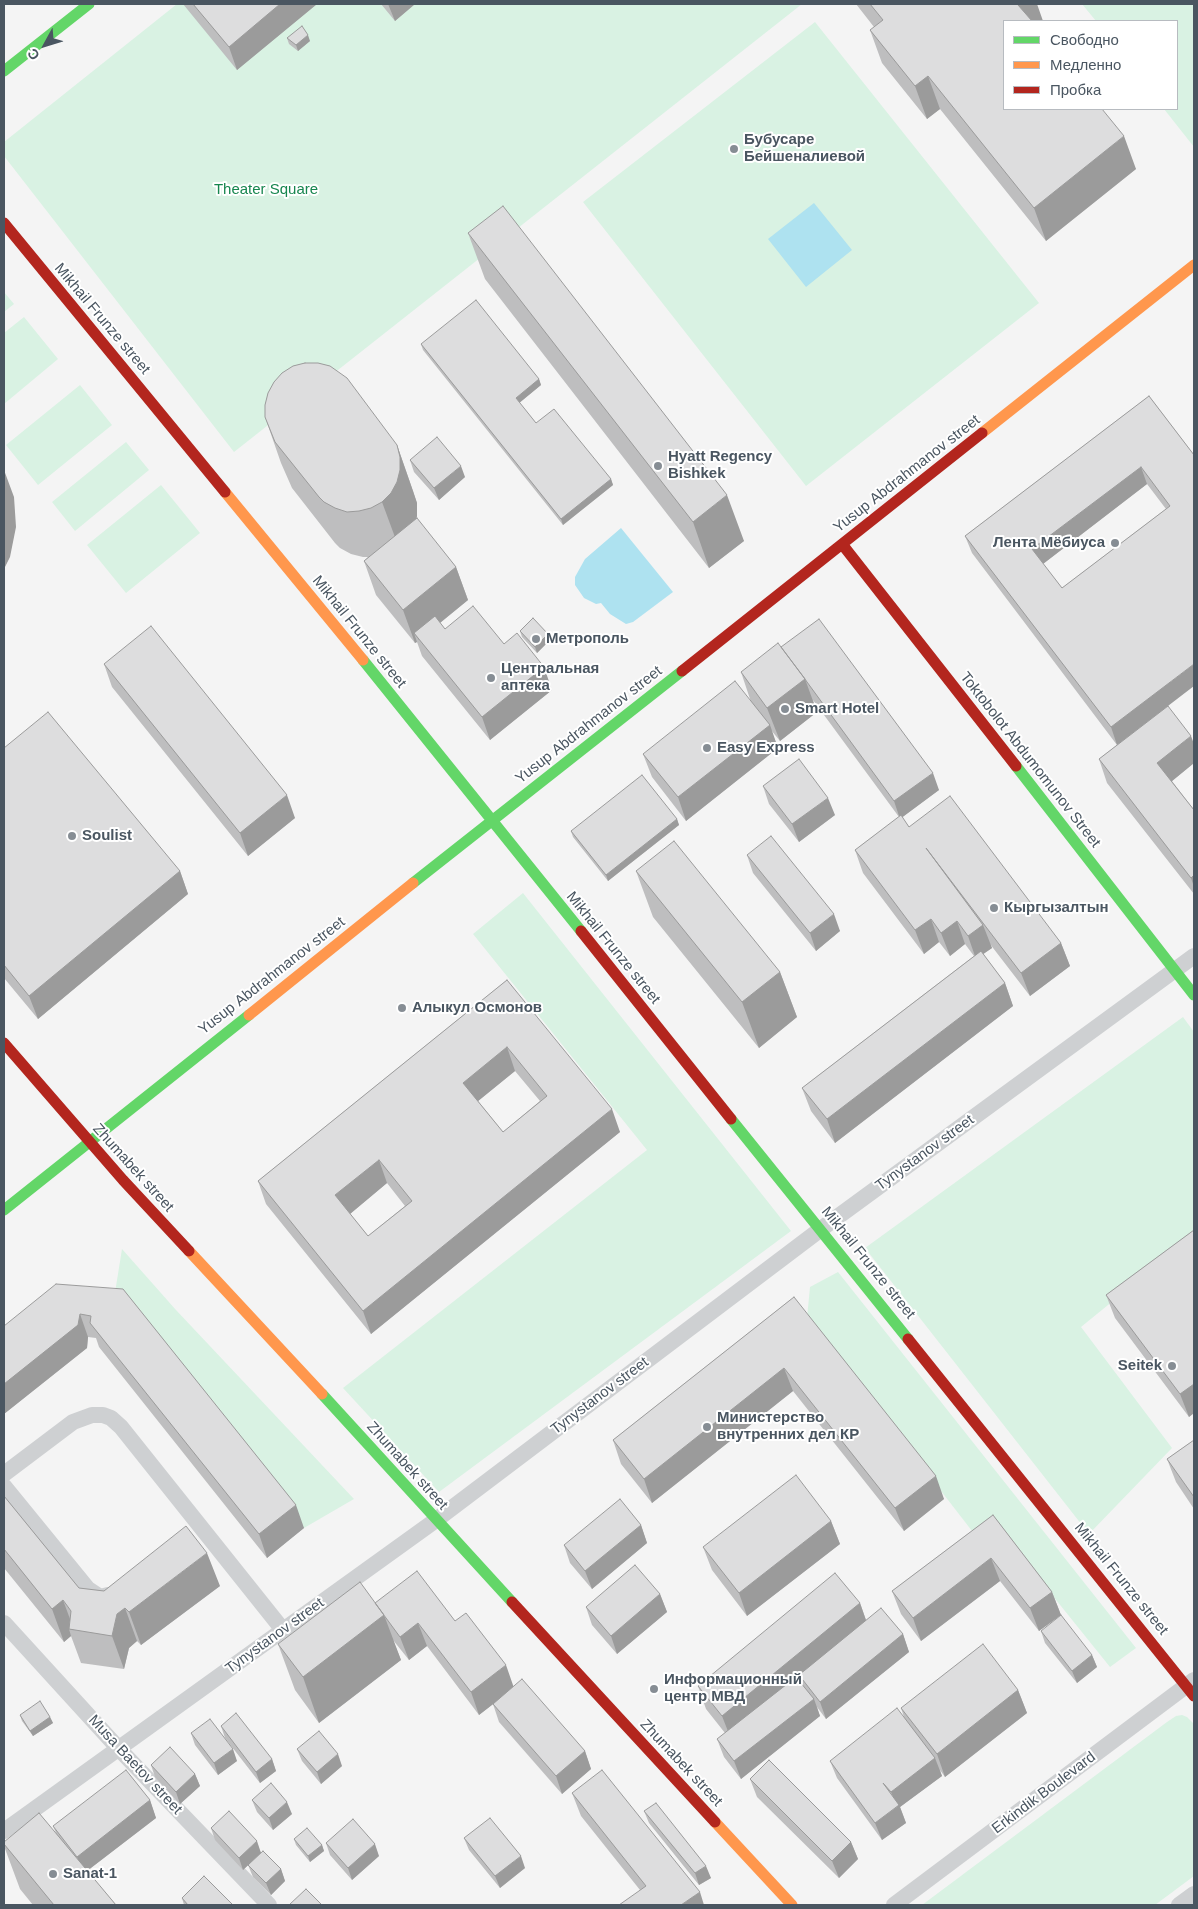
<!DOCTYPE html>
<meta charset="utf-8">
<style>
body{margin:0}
#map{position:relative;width:1198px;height:1909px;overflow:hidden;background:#f4f4f4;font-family:Arial,sans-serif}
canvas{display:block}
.frame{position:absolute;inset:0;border:5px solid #4a5661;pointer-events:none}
.legend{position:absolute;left:1003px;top:20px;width:175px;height:90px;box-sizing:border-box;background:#fff;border:1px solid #b7bbc0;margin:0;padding:6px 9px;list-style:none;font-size:15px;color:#4a5661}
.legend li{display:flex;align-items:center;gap:10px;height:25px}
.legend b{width:25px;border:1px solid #b7bbc0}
.north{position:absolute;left:20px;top:20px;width:50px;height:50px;-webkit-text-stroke:4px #fff;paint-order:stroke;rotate:231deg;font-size:14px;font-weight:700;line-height:20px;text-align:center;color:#4a5661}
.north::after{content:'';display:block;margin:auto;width:18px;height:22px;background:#4a5661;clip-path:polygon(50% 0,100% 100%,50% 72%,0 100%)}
</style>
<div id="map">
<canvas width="1198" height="1909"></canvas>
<div class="frame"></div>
<ul class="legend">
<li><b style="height:6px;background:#63d668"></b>Свободно</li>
<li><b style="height:6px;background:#ff974d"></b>Медленно</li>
<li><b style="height:6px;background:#b3261e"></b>Пробка</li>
</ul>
<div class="north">С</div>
</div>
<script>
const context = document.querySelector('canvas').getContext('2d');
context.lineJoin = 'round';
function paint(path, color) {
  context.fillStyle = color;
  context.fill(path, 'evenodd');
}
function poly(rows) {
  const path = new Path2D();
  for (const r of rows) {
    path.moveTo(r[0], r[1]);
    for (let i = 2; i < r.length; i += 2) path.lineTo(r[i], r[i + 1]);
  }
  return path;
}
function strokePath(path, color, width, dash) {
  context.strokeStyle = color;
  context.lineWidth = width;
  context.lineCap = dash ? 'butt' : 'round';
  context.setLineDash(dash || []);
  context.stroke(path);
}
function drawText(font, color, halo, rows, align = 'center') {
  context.font = font + ' Arial,sans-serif';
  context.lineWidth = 4;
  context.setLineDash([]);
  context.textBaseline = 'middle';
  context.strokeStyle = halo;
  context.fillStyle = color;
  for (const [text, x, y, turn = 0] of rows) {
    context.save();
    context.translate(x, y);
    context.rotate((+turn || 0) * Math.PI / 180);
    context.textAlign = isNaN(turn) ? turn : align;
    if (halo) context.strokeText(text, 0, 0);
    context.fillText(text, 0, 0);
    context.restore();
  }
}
paint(poly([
 [177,4,802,4,234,452,4,156,4,142],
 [1082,4,1194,4,1194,147,1164,109,1177,109,1177,21,1096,21],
 [815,22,1039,303,806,486,583,202],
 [4,292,14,304,4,312],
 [24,317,58,359,4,404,4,333],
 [80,385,112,425,38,485,6,445],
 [126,442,149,470,75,531,52,502],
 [161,485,200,533,126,593,87,545],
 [523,893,791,1231,439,1492,343,1388,647,1150,473,934],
 [1183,1017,1194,1032,1194,1235,1081,1327,1172,1448,1089,1534,865,1248],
 [122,1249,176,1310,354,1499,304,1528,113,1305],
 [838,1272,1136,1648,1110,1667,999,1529,979,1540,807,1318,810,1287],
 [1182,1715,1187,1717,1194,1724,1194,1876,1155,1905,922,1905,1167,1722,1176,1716]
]), '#d9f2e3');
paint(poly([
 [814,203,852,250,806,287,768,239],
 [621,528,673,592,633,622,626,624,610,614,601,603,596,604,584,598,575,585,575,577,585,559]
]), '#aee2f0');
strokePath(poly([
 [4,1474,73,1422,92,1415,103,1415,111,1418,121,1427,283,1630],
 [4,1486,88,1589,100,1597,108,1595],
 [4,1623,119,1749,269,1905],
 [4,1831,436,1520,821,1229,1194,956],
 [894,1905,1194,1680],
 [1179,1905,1194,1894]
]), '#ced0d2', 16);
strokePath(poly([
 [4,71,89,4],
 [363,660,581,931],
 [1016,766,1194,995],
 [413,883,682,671],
 [731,1119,908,1339],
 [4,1210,249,1015],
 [322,1394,512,1602]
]), '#63d668', 11);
strokePath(poly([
 [982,433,1194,265],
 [225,492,363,660],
 [249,1015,413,883],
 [189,1251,322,1394],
 [715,1822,792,1905]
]), '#ff974d', 11);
strokePath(poly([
 [4,223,225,492],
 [842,544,1016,766],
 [682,671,982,433],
 [581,931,731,1119],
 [4,1043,123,1180,189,1251],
 [908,1339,1194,1696],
 [512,1602,715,1822]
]), '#b3261e', 11);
paint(poly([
 [183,4,317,4,237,70],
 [381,4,415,4,395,21],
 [856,4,1037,4,1004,21,1136,169,1046,241,940,109,927,119,882,63,870,30,874,27],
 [287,38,310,41,298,51,289,44],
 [468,233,744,541,709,568,485,279],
 [421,344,539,379,541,385,519,403,536,423,611,479,613,485,563,525,423,350],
 [1149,396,1194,455,1168,706,1194,763,1172,781,1194,810,1194,894,1107,783,1099,759,1117,745,972,553,965,536],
 [1147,484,1166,509,1062,588,1043,564],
 [265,417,397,445,413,491,417,503,417,516,416,519,456,567,468,600,440,623,445,629,504,644,552,690,490,740,422,656,417,642,415,643,376,595,364,561,368,557,363,557,351,554,340,548,335,543,292,488,281,463],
 [410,460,465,477,439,500,414,472],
 [520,631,550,640,537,653,522,637],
 [781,647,939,790,902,817,909,827,1061,943,1070,966,1030,996,990,944,992,948,983,954,1005,983,1013,1006,835,1143,811,1111,802,1088,974,956,965,944,950,956,939,942,924,954,863,873,855,850,899,817,813,700,817,712,780,741,771,730,778,748,686,821,652,777,643,754,751,702,741,672],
 [104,664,295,818,248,856,112,687],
 [4,748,180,871,188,894,38,1019,4,978],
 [763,786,835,815,799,842,769,804],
 [677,819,679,825,608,881,573,837,571,831],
 [747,855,840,931,816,951,753,873],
 [636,871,780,972,797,1017,759,1048,653,917],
 [507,980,620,1132,371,1334,266,1204,258,1181],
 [515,1071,540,1101,503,1132,478,1101],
 [387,1183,405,1206,368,1236,350,1214],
 [1194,1230,1194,1413,1189,1417,1115,1318,1106,1295],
 [123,1289,304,1528,267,1558,99,1347,96,1338,88,1337,87,1348,4,1414,4,1326],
 [794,1297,944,1499,904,1531,793,1391,652,1503,621,1464,613,1440],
 [1194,1440,1194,1509,1176,1482,1167,1459],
 [4,1496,79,1588,104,1591,220,1586,141,1645,137,1641,129,1648,124,1669,81,1663,71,1636,64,1642,4,1568],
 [993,1515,1052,1592,1061,1615,1039,1631,1000,1581,921,1641,901,1614,892,1591],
 [831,1521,840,1544,747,1616,712,1570,703,1547],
 [641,1525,647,1543,592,1589,570,1563,564,1545],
 [660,1594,667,1612,617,1654,592,1625,586,1607],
 [375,1603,455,1621,513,1686,585,1751,591,1769,562,1794,499,1722,493,1704,479,1715,427,1646,409,1660,393,1640,401,1660,319,1723,295,1690,278,1644],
 [860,1603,866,1620,903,1634,909,1652,826,1719,817,1707,820,1716,741,1779,724,1757,717,1739,725,1733,706,1709,698,1686],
 [1041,1631,1092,1655,1097,1667,1077,1683,1045,1643],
 [1018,1690,1027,1713,945,1777,940,1770,942,1776,900,1807,906,1823,882,1840,837,1778,830,1761,904,1717,901,1708],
 [20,1715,50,1717,53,1723,33,1736,22,1721],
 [221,1726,272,1759,276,1771,260,1783,225,1738],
 [191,1733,237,1761,218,1775,195,1745],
 [297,1749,342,1766,321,1784,302,1761],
 [151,1765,195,1774,200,1786,180,1804,155,1777],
 [750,1779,851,1842,858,1859,839,1878,757,1797],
 [572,1793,704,1905,640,1890,581,1816],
 [150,1800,156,1818,87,1871,116,1905,33,1905,20,1889,4,1846,4,1842,56,1833,53,1826],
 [252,1800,292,1814,273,1830,257,1812],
 [644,1811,711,1878,699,1885,649,1823],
 [211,1828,261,1852,281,1869,285,1881,271,1895,253,1877,248,1865,243,1870,215,1840],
 [464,1838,525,1868,500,1888,469,1850],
 [294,1839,322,1845,324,1851,310,1862,296,1845],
 [326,1843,379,1856,352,1880,330,1855],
 [182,1898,233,1905,184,1905]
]), '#bebebf');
paint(poly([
 [280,4,317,4,237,70,229,47],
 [388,4,415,4,395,21],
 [1020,4,1037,4,1043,21,1024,21,1018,5],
 [308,35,310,41,298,51,296,45],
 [928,76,940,109,927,119,915,86],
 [1124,136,1136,169,1046,241,1034,208],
 [539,379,541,385,518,404,516,398],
 [397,445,413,491,417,503,417,516,414,528,399,548,382,502],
 [461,466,465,477,439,500,434,488],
 [1141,467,1147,484,1039,567,1032,549],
 [4,470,14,497,16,527,10,557,4,569],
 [611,479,613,485,563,525,561,519],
 [727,495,744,541,709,568,693,522],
 [456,567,468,600,419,640,414,633,417,642,415,643,403,610],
 [548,634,550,640,537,653,535,647],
 [1194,664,1194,686,1117,745,1111,727],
 [544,667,552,690,490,740,482,717],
 [805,679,817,712,780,741,767,708],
 [770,725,778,748,686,821,678,797],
 [1191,736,1194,744,1194,763,1166,786,1157,763],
 [933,773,939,790,900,819,894,801],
 [287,795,295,818,248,856,240,833],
 [828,798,835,815,799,842,792,824],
 [677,819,679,825,608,881,606,875],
 [180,871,188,894,38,1019,29,996],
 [1194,875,1194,887,1191,878],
 [834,914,840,931,816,951,810,933],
 [931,919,939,942,924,954,915,930],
 [957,921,965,944,950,956,941,933],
 [983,925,992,948,976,959,968,936],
 [1061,943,1070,966,1030,996,1021,973],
 [780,972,797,1017,759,1048,742,1002],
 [1005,983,1013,1006,835,1143,827,1119],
 [507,1047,515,1071,472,1106,463,1083],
 [612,1109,620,1132,371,1334,363,1311],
 [379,1160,387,1183,344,1219,335,1195],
 [80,1314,88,1337,87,1348,4,1414,4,1384],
 [784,1368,793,1391,652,1503,644,1479],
 [1194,1384,1194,1413,1189,1417,1180,1394],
 [936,1476,944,1499,904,1531,895,1508],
 [296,1505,304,1528,267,1558,259,1534],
 [831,1521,840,1544,747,1616,739,1593],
 [641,1525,647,1543,592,1589,585,1571],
 [207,1553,220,1586,141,1645,129,1612],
 [991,1558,1000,1581,921,1641,913,1618],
 [1052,1592,1061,1615,1039,1631,1030,1608],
 [660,1594,667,1612,617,1654,611,1636],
 [63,1600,74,1630,69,1629,71,1636,64,1642,52,1609],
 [860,1603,868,1626,799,1675,801,1681,731,1739,722,1716],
 [125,1608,137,1641,129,1648,124,1669,112,1636,117,1614],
 [384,1615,401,1660,319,1723,303,1677],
 [418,1623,427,1646,409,1660,400,1637],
 [903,1634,909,1652,826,1719,820,1702],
 [1092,1655,1097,1667,1077,1683,1072,1671],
 [506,1665,514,1688,479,1715,471,1692],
 [1018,1690,1027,1713,945,1777,937,1754],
 [814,1699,820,1716,741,1779,734,1761],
 [50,1717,53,1723,33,1736,30,1731],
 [233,1749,237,1761,218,1775,214,1763],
 [585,1751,591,1769,562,1794,556,1776],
 [338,1754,342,1766,321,1784,317,1772],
 [935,1758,942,1776,900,1807,906,1823,882,1840,875,1823,897,1807,891,1792],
 [272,1759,276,1771,260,1783,256,1772],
 [195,1774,200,1786,180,1804,176,1792],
 [150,1800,156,1818,83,1874,77,1857],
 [287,1802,292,1814,273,1830,269,1818],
 [257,1841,261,1853,243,1870,239,1858],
 [851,1842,858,1859,839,1878,832,1861],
 [375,1844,379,1856,352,1880,348,1868],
 [322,1845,324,1851,310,1862,308,1856],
 [521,1856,525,1868,500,1888,495,1876],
 [706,1866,711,1878,699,1885,695,1873],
 [281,1869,285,1881,271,1895,266,1883],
 [700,1892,704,1905,681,1905]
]), '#9b9b9b');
const building = poly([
 [193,4,280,4,229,47,193,4],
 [870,4,1020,4,1018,5,1032,21,1004,21,1004,109,1102,109,1124,136,1034,208,928,76,915,86,870,30,883,20,870,4],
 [302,26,308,35,296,45,287,38,302,26],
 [503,206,727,495,693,522,468,233,503,206],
 [476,300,539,379,516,398,536,423,554,409,611,479,561,519,421,344,476,300],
 [305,363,318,363,330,366,347,378,397,445,400,457,400,470,397,482,391,493,382,502,371,508,359,511,347,512,335,508,324,502,319,497,275,442,265,417,265,405,268,393,274,382,282,373,293,366,305,363],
 [1149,396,1194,455,1194,664,1111,727,965,536,1149,396],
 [1141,467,1170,506,1062,588,1032,549,1141,467],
 [437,437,461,466,434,488,410,460,437,437],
 [417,518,456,567,403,610,364,561,417,518],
 [473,606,504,644,517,633,544,667,482,717,414,633,435,616,445,629,473,606],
 [533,618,548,634,535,647,520,631,533,618],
 [819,619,933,773,894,801,807,682,805,679,781,647,819,619],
 [151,626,287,795,240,833,104,664,151,626],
 [778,643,805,679,767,708,741,672,778,643],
 [735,681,770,725,678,797,643,754,735,681],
 [1168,706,1191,736,1157,763,1194,810,1194,875,1191,878,1099,759,1168,706],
 [48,712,180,871,29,996,4,965,4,748,48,712],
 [799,759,828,798,792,824,763,786,799,759],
 [642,775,677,819,606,875,571,831,642,775],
 [950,796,1061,943,1021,973,926,848,983,925,968,936,957,921,941,933,931,919,915,930,855,850,901,815,909,827,950,796],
 [771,836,834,914,810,933,747,855,771,836],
 [674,841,780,972,742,1002,636,871,674,841],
 [981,951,1005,983,827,1119,802,1088,981,951],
 [507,980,612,1109,363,1311,258,1181,507,980],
 [507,1047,547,1096,503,1132,463,1083,507,1047],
 [379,1160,412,1201,368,1236,335,1195,379,1160],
 [1194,1230,1194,1384,1180,1394,1106,1295,1194,1230],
 [56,1284,123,1289,296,1505,259,1534,90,1323,91,1316,80,1314,78,1325,4,1384,4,1326,56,1284],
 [794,1297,936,1476,895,1508,784,1368,644,1479,613,1440,794,1297],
 [1194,1440,1194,1497,1167,1459,1194,1440],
 [796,1475,831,1521,739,1593,703,1547,796,1475],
 [4,1496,79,1588,104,1591,186,1526,207,1553,129,1612,125,1608,117,1614,112,1636,69,1629,71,1611,63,1600,52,1609,4,1549,4,1496],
 [620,1499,641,1525,585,1571,564,1545,620,1499],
 [993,1515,1052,1592,1030,1608,991,1558,913,1618,892,1591,993,1515],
 [635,1565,660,1594,611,1636,586,1607,635,1565],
 [417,1571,455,1621,466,1613,506,1665,471,1692,418,1623,400,1637,375,1603,417,1571],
 [835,1573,860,1603,722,1716,698,1686,835,1573],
 [360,1582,384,1615,303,1677,278,1644,360,1582],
 [881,1608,903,1634,820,1702,799,1675,881,1608],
 [1061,1615,1092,1655,1072,1671,1041,1631,1061,1615],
 [983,1644,1018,1690,937,1754,901,1708,983,1644],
 [796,1677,814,1699,734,1761,717,1739,796,1677],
 [522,1679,585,1751,556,1776,493,1704,522,1679],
 [40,1701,50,1717,30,1731,20,1715,40,1701],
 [897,1708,935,1758,891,1792,883,1783,899,1805,875,1823,830,1761,897,1708],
 [236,1713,272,1759,256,1772,221,1726,236,1713],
 [210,1719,233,1749,214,1763,191,1733,210,1719],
 [319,1731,338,1754,317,1772,297,1749,319,1731],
 [170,1747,195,1774,176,1792,151,1765,170,1747],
 [769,1760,851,1842,832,1861,750,1779,769,1760],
 [126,1770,150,1800,77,1857,53,1826,126,1770],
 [602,1770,700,1892,681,1905,619,1905,646,1886,572,1793,602,1770],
 [271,1783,287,1802,269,1818,252,1800,271,1783],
 [656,1803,706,1866,695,1873,644,1811,656,1803],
 [229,1811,257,1841,239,1858,211,1828,229,1811],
 [39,1813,116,1905,54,1905,4,1844,4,1842,39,1813],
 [490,1818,521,1856,495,1876,464,1838,490,1818],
 [353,1819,375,1844,348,1868,326,1843,353,1819],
 [307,1828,322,1845,308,1856,294,1839,307,1828],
 [263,1851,281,1869,266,1883,248,1865,263,1851],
 [204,1876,233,1905,188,1905,182,1898,204,1876],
 [306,1889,322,1905,289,1905,306,1889]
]);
paint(building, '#ddddde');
strokePath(building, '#9b9b9b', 1);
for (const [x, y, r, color] of [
 [734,149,5,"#868d94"],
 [658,466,5,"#868d94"],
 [1115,543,5,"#868d94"],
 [536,639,5,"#868d94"],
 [491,678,5,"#868d94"],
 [785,709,5,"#868d94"],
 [707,748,5,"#868d94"],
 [72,836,5,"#868d94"],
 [994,908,5,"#868d94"],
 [402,1008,5,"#868d94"],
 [1172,1366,5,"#868d94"],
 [707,1427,5,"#868d94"],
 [654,1689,5,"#868d94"],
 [53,1874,5,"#868d94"]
]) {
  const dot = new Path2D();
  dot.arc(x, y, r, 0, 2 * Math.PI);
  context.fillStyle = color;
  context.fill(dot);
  strokePath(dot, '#fff', 2);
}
drawText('bold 15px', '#4a5661', '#fff', [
 ["Бубусаре",744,140],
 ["Бейшеналиевой",744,157],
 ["Hyatt Regency",668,457],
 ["Bishkek",668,474],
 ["Лента Мёбиуса",1105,543,"right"],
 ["Метрополь",546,639],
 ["Центральная",501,669],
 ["аптека",501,686],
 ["Smart Hotel",795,709],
 ["Easy Express",717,748],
 ["Soulist",82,836],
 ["Кыргызалтын",1004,908],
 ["Алыкул Осмонов",412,1008],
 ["Seitek",1162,1366,"right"],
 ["Министерство",717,1418],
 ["внутренних дел КР",717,1435],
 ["Информационный",664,1680],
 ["центр МВД",664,1697],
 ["Sanat-1",63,1874]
], 'left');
drawText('15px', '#17864f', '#fff', [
 ["Theater Square",266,190]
]);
drawText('15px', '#4a5661', '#fff', [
 ["Mikhail Frunze street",102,319,50],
 ["Yusup Abdrahmanov street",907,474,-38],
 ["Mikhail Frunze street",359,632,51],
 ["Yusup Abdrahmanov street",589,725,-38],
 ["Toktobolot Abdumomunov Street",1030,760,52],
 ["Mikhail Frunze street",613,948,51],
 ["Yusup Abdrahmanov street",272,976,-38],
 ["Tynystanov street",925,1153,-36],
 ["Zhumabek street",133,1168,48],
 ["Mikhail Frunze street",868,1263,51],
 ["Tynystanov street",600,1396,-37],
 ["Zhumabek street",407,1466,48],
 ["Mikhail Frunze street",1121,1579,51],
 ["Tynystanov street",275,1636,-36],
 ["Zhumabek street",681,1763,47],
 ["Musa Baetov street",135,1765,47],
 ["Erkindik Boulevard",1044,1793,-37]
]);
</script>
